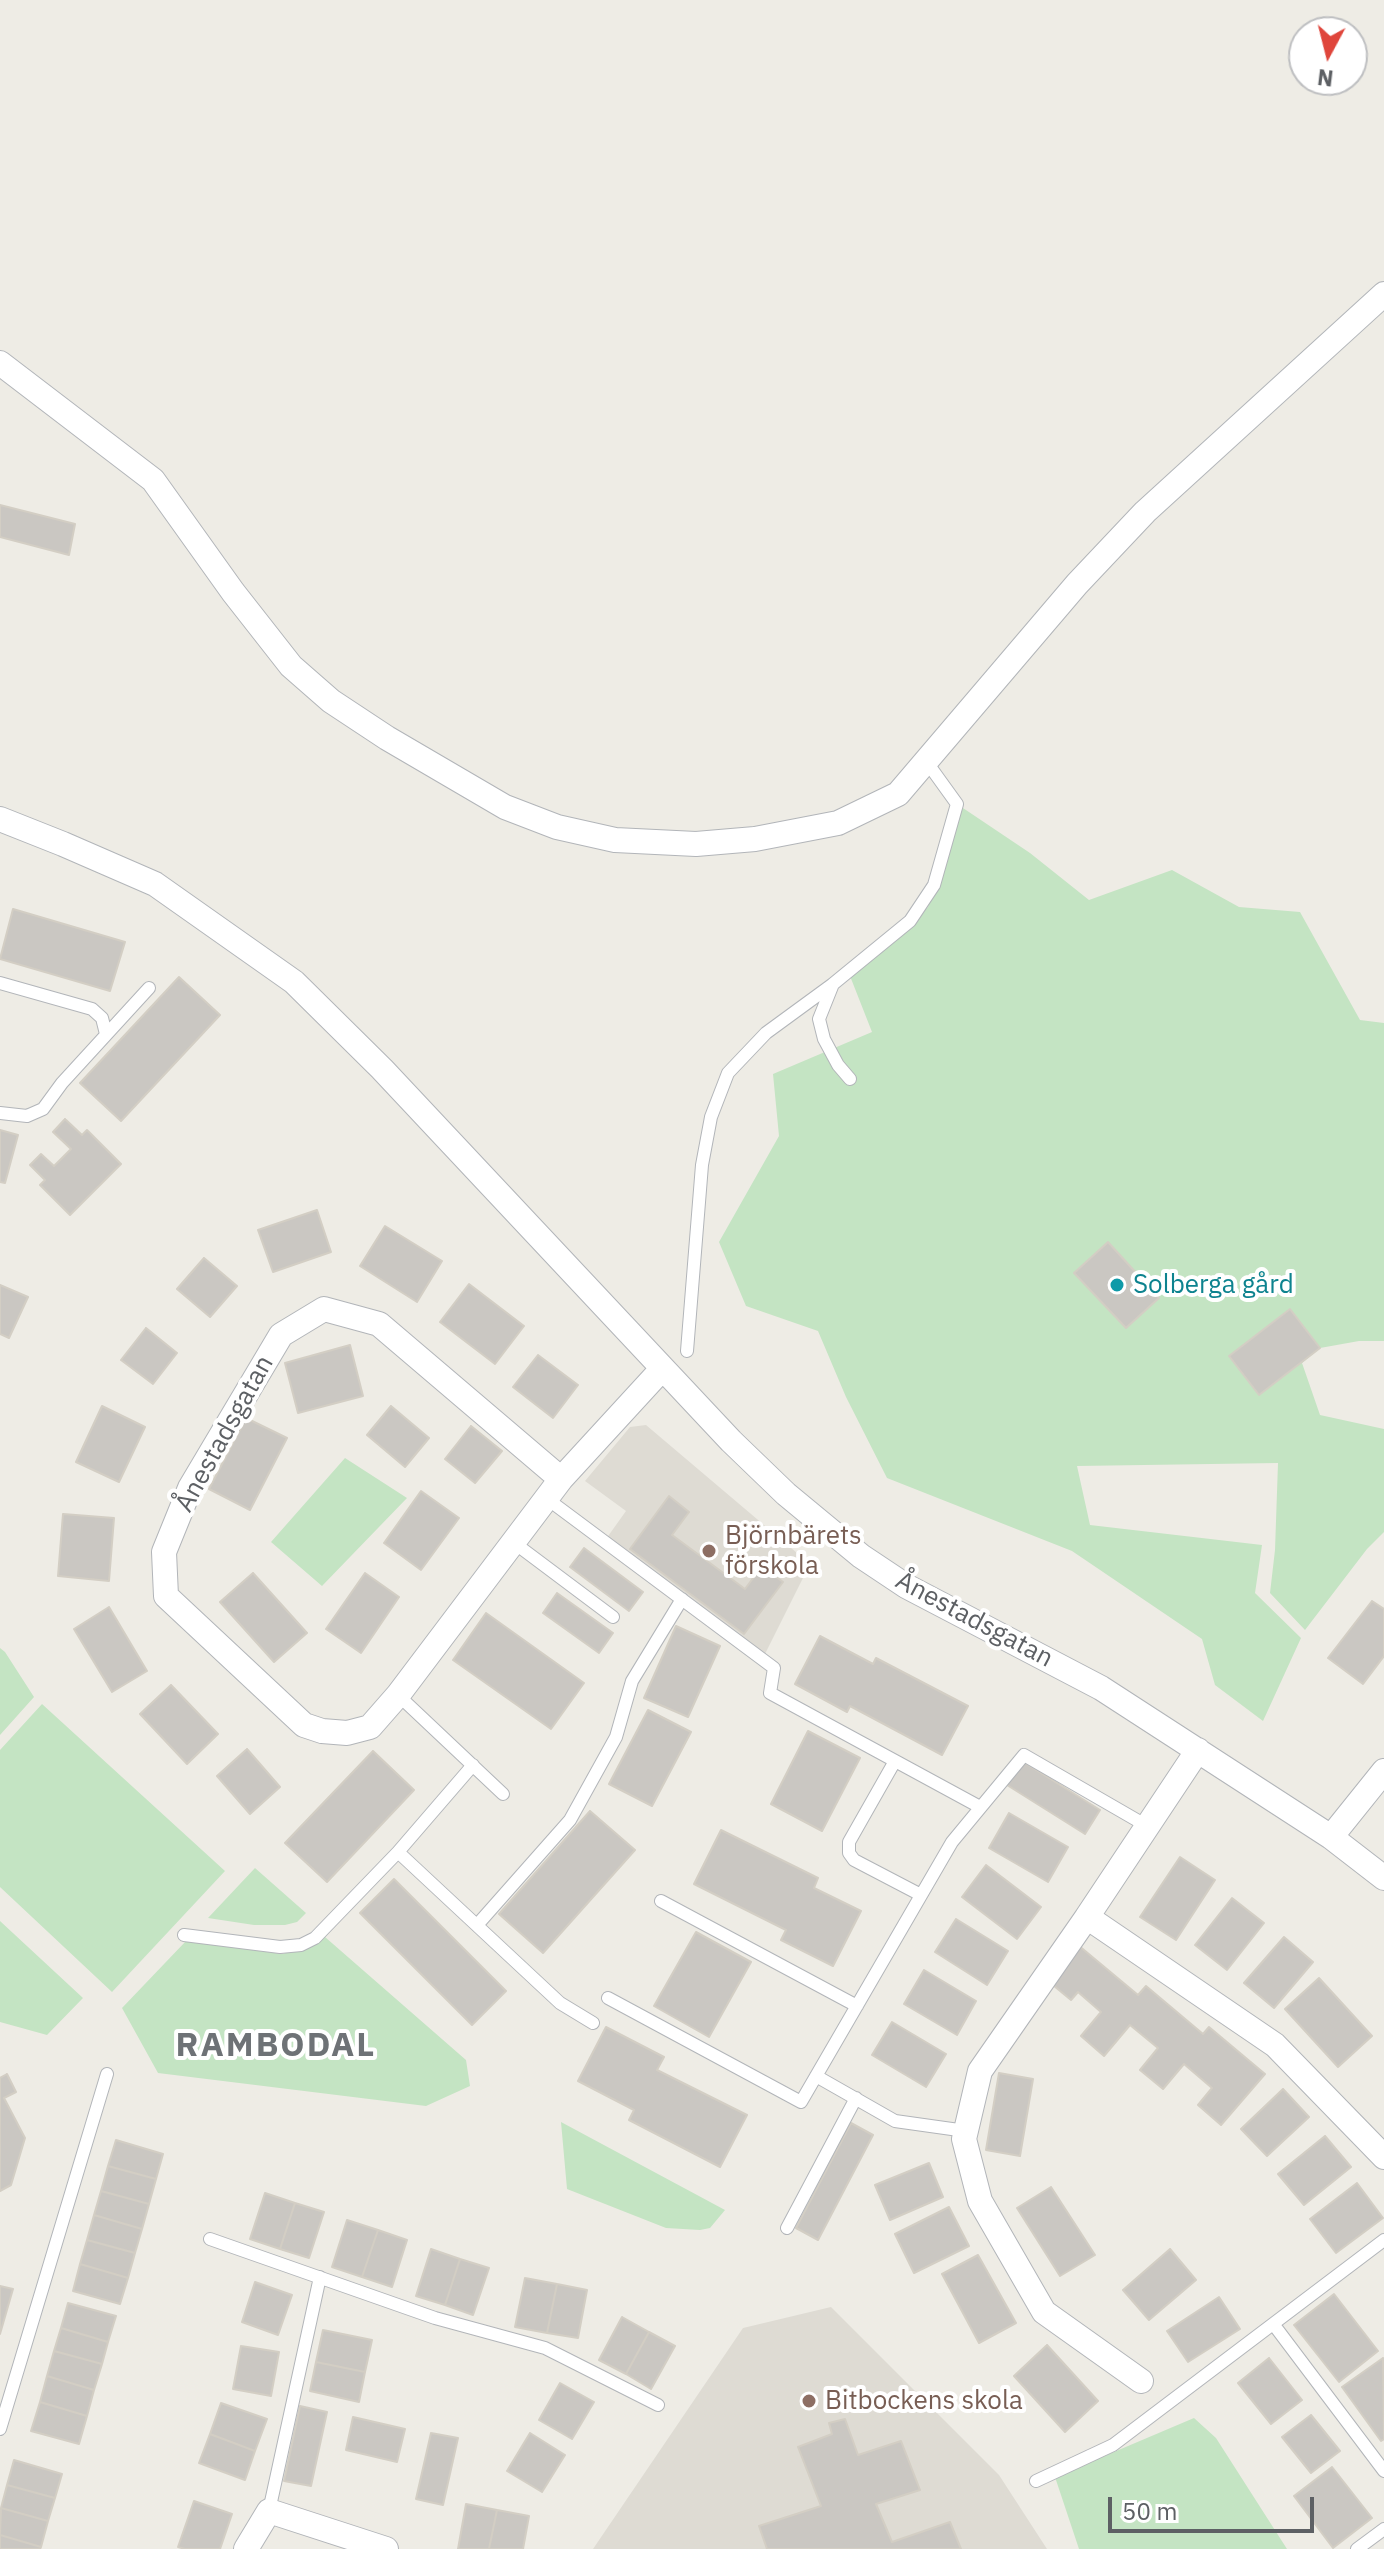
<!DOCTYPE html>
<meta charset="utf-8">
<style>
body{margin:0}
#map{position:relative;width:1384px;height:2549px;overflow:hidden;background:#eeece5;font-family:"IBM Plex Sans",sans-serif}
canvas{display:block}
.north{position:absolute;left:1288px;top:16px;width:80px;height:80px;box-sizing:border-box;background:#fff;border:2px solid #bebfc1;border-radius:50%;rotate:187deg;font-size:22px;font-weight:700;line-height:32px;text-align:center;color:#5d6064}
.north::after{content:'';display:block;margin:auto;width:28px;height:36px;background:#df453b;clip-path:polygon(50% 0,100% 100%,50% 72%,0 100%)}
.scale{position:absolute;left:1108px;top:2497px;width:206px;height:36px;box-sizing:border-box;border:4px solid #5d6064;border-top:0;padding-left:10px;font-size:24px;line-height:28px;white-space:nowrap;color:#5d6064;-webkit-text-stroke:6px #fff;paint-order:stroke}
</style>
<div id="map">
<canvas width="1384" height="2549"></canvas>
<div class="north">N</div>
<div class="scale">50 m</div>
</div>
<script>
const context = document.querySelector('canvas').getContext('2d');
context.lineJoin = 'round';
function paint(path, color) {
  context.fillStyle = color;
  context.fill(path, 'evenodd');
}
function poly(rows) {
  const path = new Path2D();
  for (const r of rows) {
    path.moveTo(r[0], r[1]);
    for (let i = 2; i < r.length; i += 2) path.lineTo(r[i], r[i + 1]);
  }
  return path;
}
function strokePath(path, color, width, dash) {
  context.strokeStyle = color;
  context.lineWidth = width;
  context.lineCap = dash ? 'butt' : 'round';
  context.setLineDash(dash || []);
  context.stroke(path);
}
function drawText(font, color, halo, rows, align = 'center') {
  context.font = font + ' "IBM Plex Sans",sans-serif';
  context.lineWidth = 8;
  context.setLineDash([]);
  context.textBaseline = 'middle';
  context.strokeStyle = halo;
  context.fillStyle = color;
  for (const [text, x, y, turn = 0] of rows) {
    context.save();
    context.translate(x, y);
    context.rotate((+turn || 0) * Math.PI / 180);
    context.textAlign = isNaN(turn) ? turn : align;
    if (halo) context.strokeText(text, 0, 0);
    context.fillText(text, 0, 0);
    context.restore();
  }
}
paint(poly([
 [646,1425,810,1564,764,1656,606,1539,626,1511,585,1481,630,1427],
 [831,2307,999,2475,1047,2549,593,2549,743,2328]
]), '#dedbd3');
paint(poly([
 [957,804,1030,853,1089,900,1172,870,1239,907,1300,912,1360,1020,1384,1023,1384,1341,1359,1341,1320,1348,1302,1363,1320,1415,1384,1429,1384,1532,1367,1549,1305,1630,1270,1593,1275,1550,1278,1463,1077,1466,1090,1525,1262,1545,1255,1593,1301,1638,1263,1721,1215,1685,1202,1639,1072,1551,887,1478,846,1397,818,1331,746,1306,719,1242,779,1136,773,1074,872,1032,850,976,875,951,928,907],
 [345,1458,407,1498,322,1586,271,1542],
 [0,1648,5,1652,34,1697,0,1735],
 [42,1704,225,1871,112,1992,0,1887,0,1750],
 [255,1868,306,1913,297,1922,285,1925,254,1925,208,1918],
 [0,1921,83,1998,47,2035,0,2022],
 [325,1937,466,2060,470,2086,426,2106,158,2073,122,2008,186,1941,282,1954,302,1949],
 [561,2122,725,2210,710,2228,700,2230,666,2228,567,2189],
 [1194,2418,1216,2438,1287,2549,1079,2549,1055,2477]
]), '#c4e4c3');
const building = poly([
 [0,505,75,524,69,555,0,537,0,505],
 [13,909,125,942,110,991,0,959,13,909],
 [179,977,220,1015,121,1121,80,1083,179,977],
 [65,1119,82,1135,87,1130,121,1164,70,1215,40,1185,45,1180,30,1165,41,1154,54,1166,71,1149,53,1132,65,1119],
 [0,1130,18,1135,5,1183,0,1182,0,1130],
 [317,1210,331,1252,273,1272,258,1230,317,1210],
 [385,1226,442,1261,417,1302,360,1266,385,1226],
 [1108,1242,1159,1298,1126,1328,1074,1273,1108,1242],
 [204,1258,237,1286,210,1317,177,1289,204,1258],
 [469,1284,524,1326,495,1364,440,1322,469,1284],
 [0,1285,28,1297,9,1338,0,1334,0,1285],
 [1290,1309,1320,1348,1259,1395,1229,1356,1290,1309],
 [146,1328,177,1353,153,1384,121,1360,146,1328],
 [350,1345,363,1396,298,1413,285,1363,350,1345],
 [538,1355,578,1385,553,1418,513,1387,538,1355],
 [102,1406,145,1427,119,1482,76,1462,102,1406],
 [391,1406,429,1438,405,1467,367,1435,391,1406],
 [246,1418,287,1438,250,1510,209,1489,246,1418],
 [471,1426,502,1451,475,1483,445,1459,471,1426],
 [421,1491,459,1518,421,1570,384,1543,421,1491],
 [669,1496,689,1512,672,1535,745,1589,762,1566,783,1582,744,1634,630,1549,669,1496],
 [63,1514,114,1518,109,1581,58,1576,63,1514],
 [584,1548,643,1592,629,1611,570,1567,584,1548],
 [253,1573,307,1633,274,1662,220,1602,253,1573],
 [365,1573,399,1597,361,1653,326,1629,365,1573],
 [557,1593,613,1633,599,1653,543,1613,557,1593],
 [1372,1601,1384,1609,1384,1656,1363,1684,1328,1658,1372,1601],
 [109,1607,147,1671,112,1692,74,1629,109,1607],
 [486,1613,584,1683,551,1729,453,1660,486,1613],
 [676,1626,720,1646,688,1717,644,1698,676,1626],
 [820,1636,873,1664,876,1658,968,1706,942,1755,850,1706,847,1712,795,1684,820,1636],
 [171,1685,218,1734,187,1764,140,1714,171,1685],
 [648,1710,691,1732,652,1806,609,1784,648,1710],
 [808,1731,860,1758,822,1831,771,1804,808,1731],
 [247,1749,280,1787,250,1814,217,1776,247,1749],
 [373,1751,414,1790,327,1882,285,1843,373,1751],
 [1022,1761,1100,1810,1085,1834,1007,1785,1022,1761],
 [590,1811,635,1850,543,1953,499,1914,590,1811],
 [1009,1813,1068,1847,1048,1882,989,1848,1009,1813],
 [721,1830,818,1878,814,1888,861,1911,833,1966,781,1940,786,1930,694,1884,721,1830],
 [1180,1857,1215,1880,1176,1940,1140,1917,1180,1857],
 [986,1865,1041,1907,1017,1939,962,1897,986,1865],
 [394,1879,506,1991,472,2025,360,1913,394,1879],
 [1232,1898,1264,1923,1227,1970,1195,1945,1232,1898],
 [956,1919,1008,1951,987,1985,935,1952,956,1919],
 [696,1932,751,1962,709,2037,654,2006,696,1932],
 [1284,1937,1313,1962,1274,2008,1244,1983,1284,1937],
 [1078,1945,1138,1995,1146,1986,1203,2034,1209,2027,1265,2074,1221,2125,1198,2105,1212,2088,1184,2064,1163,2089,1140,2070,1158,2048,1130,2025,1104,2056,1081,2036,1101,2012,1078,1992,1071,2000,1048,1981,1078,1945],
 [924,1970,976,2001,957,2035,904,2004,924,1970],
 [1319,1978,1372,2036,1338,2067,1285,2009,1319,1978],
 [892,2022,946,2054,926,2087,872,2055,892,2022],
 [606,2027,664,2057,657,2070,747,2115,720,2167,629,2120,634,2110,578,2081,606,2027],
 [999,2073,1033,2079,1020,2156,986,2150,999,2073],
 [7,2074,16,2092,4,2098,25,2138,11,2185,0,2191,0,2078,7,2074],
 [1283,2089,1309,2117,1267,2156,1241,2129,1283,2089],
 [851,2123,873,2135,818,2240,796,2228,851,2123],
 [1325,2136,1351,2167,1304,2205,1278,2174,1325,2136],
 [116,2140,163,2154,156,2179,108,2166,116,2140],
 [929,2163,943,2197,890,2220,875,2185,929,2163],
 [108,2166,156,2179,149,2204,101,2191,108,2166],
 [1357,2183,1383,2218,1336,2253,1310,2219,1357,2183],
 [1051,2187,1095,2255,1060,2276,1017,2208,1051,2187],
 [101,2191,149,2204,142,2229,94,2215,101,2191],
 [265,2193,295,2203,280,2249,250,2239,265,2193],
 [295,2203,324,2212,309,2258,280,2249,295,2203],
 [949,2207,969,2246,914,2273,895,2234,949,2207],
 [94,2215,142,2229,135,2253,87,2240,94,2215],
 [347,2220,378,2230,362,2277,332,2267,347,2220],
 [378,2230,407,2240,392,2287,362,2277,378,2230],
 [87,2240,135,2253,128,2278,80,2264,87,2240],
 [431,2249,460,2259,445,2305,416,2296,431,2249],
 [1170,2249,1196,2280,1149,2320,1123,2290,1170,2249],
 [978,2255,1016,2323,979,2343,942,2274,978,2255],
 [460,2259,489,2268,473,2315,445,2305,460,2259],
 [80,2264,128,2278,120,2304,73,2291,80,2264],
 [525,2278,557,2284,547,2333,515,2327,525,2278],
 [255,2282,292,2295,278,2335,242,2322,255,2282],
 [557,2284,587,2290,578,2338,547,2333,557,2284],
 [0,2286,13,2289,0,2334,0,2286],
 [1334,2294,1378,2351,1339,2382,1294,2325,1334,2294],
 [1219,2297,1240,2329,1188,2362,1167,2331,1219,2297],
 [68,2303,116,2316,108,2342,61,2328,68,2303],
 [622,2317,649,2332,626,2374,599,2360,622,2317],
 [61,2328,108,2342,102,2364,54,2351,61,2328],
 [323,2330,372,2340,365,2372,316,2362,323,2330],
 [649,2332,675,2346,651,2389,626,2374,649,2332],
 [1047,2345,1098,2401,1065,2432,1014,2376,1047,2345],
 [241,2346,279,2352,271,2396,233,2389,241,2346],
 [54,2351,102,2364,94,2390,47,2376,54,2351],
 [1269,2358,1302,2400,1271,2424,1238,2383,1269,2358],
 [1383,2358,1384,2439,1381,2441,1342,2387,1383,2358],
 [316,2362,365,2372,359,2402,310,2391,316,2362],
 [47,2376,94,2390,87,2416,40,2402,47,2376],
 [560,2383,594,2402,572,2439,539,2420,560,2383],
 [40,2402,87,2416,79,2444,31,2431,40,2402],
 [221,2403,267,2419,255,2451,210,2434,221,2403],
 [300,2406,327,2412,311,2486,284,2481,300,2406],
 [1311,2415,1340,2451,1311,2473,1282,2437,1311,2415],
 [353,2417,405,2429,397,2462,346,2450,353,2417],
 [845,2419,858,2455,901,2441,920,2490,876,2504,892,2542,950,2522,961,2549,767,2549,759,2526,821,2506,798,2447,832,2434,829,2423,845,2419],
 [431,2433,458,2438,443,2505,416,2499,431,2433],
 [530,2433,565,2455,542,2492,507,2471,530,2433],
 [210,2434,255,2451,245,2480,199,2463,210,2434],
 [14,2460,62,2474,55,2498,7,2485,14,2460],
 [1332,2467,1372,2518,1333,2548,1294,2496,1332,2467],
 [7,2485,55,2498,48,2521,1,2508,7,2485],
 [194,2501,232,2514,220,2549,185,2549,178,2547,194,2501],
 [466,2504,497,2510,489,2549,458,2549,466,2504],
 [1,2508,48,2521,41,2547,0,2535,1,2508],
 [497,2510,529,2516,523,2549,489,2549,497,2510],
 [0,2535,41,2547,40,2549,0,2549,0,2535]
]);
paint(building, '#cac7c2');
strokePath(building, '#d3cec4', 2);
const lane = poly([
 [0,983,92,1009,102,1018,106,1034],
 [850,1079,838,1065,824,1039,819,1019,833,984,910,921,934,885,957,804,926,761],
 [0,1113,27,1116,43,1109,62,1083,149,988],
 [687,1351,702,1165,711,1117,728,1073,766,1033,833,984],
 [546,1498,774,1668,770,1693,980,1807],
 [513,1542,613,1617],
 [398,1695,503,1794],
 [895,1761,849,1842,849,1853,854,1860,921,1895],
 [473,1765,398,1852,560,2003,593,2023],
 [661,1901,857,2006],
 [478,1924,570,1820,616,1737,632,1681,682,1599],
 [184,1935,280,1947,301,1945,315,1938,398,1852],
 [608,1998,801,2102,952,1842,1024,1755,1147,1826],
 [816,2076,895,2121,966,2131],
 [787,2228,856,2098],
 [210,2239,435,2318,545,2348,658,2405],
 [1274,2325,1384,2471],
 [0,2429,107,2074],
 [1036,2481,1113,2445,1384,2240],
 [269,2511,320,2277],
 [1357,2549,1384,2529]
]);
const street = poly([
 [0,363,153,480,233,592,291,666,331,701,387,738,505,807,557,827,615,840,696,844,755,839,838,823,898,794,1077,584,1145,512,1384,294],
 [0,819,63,844,155,884,294,982,382,1069,731,1441,786,1494,861,1556,906,1586,1101,1688,1331,1837,1384,1878],
 [561,1479,379,1324,324,1309,281,1335,190,1488,164,1552,166,1596,304,1725,322,1731,347,1733,370,1727,398,1695,561,1479,662,1369],
 [1198,1750,1087,1917,1275,2045,1384,2157],
 [1331,1837,1384,1771],
 [1087,1917,980,2071,964,2139,980,2201,1044,2312,1141,2381],
 [246,2549,269,2511,386,2549]
]);
strokePath(lane, '#b2b5b9', 14);
strokePath(street, '#b2b5b9', 26);
strokePath(lane, '#fff', 12);
strokePath(street, '#fff', 24);
for (const [x, y, r, color] of [
 [1117,1285,8,"#0f9aa8"],
 [709,1551,8,"#8d6e63"],
 [809,2401,8,"#8d6e63"]
]) {
  const dot = new Path2D();
  dot.arc(x, y, r, 0, 2 * Math.PI);
  context.fillStyle = color;
  context.fill(dot);
  strokePath(dot, '#fff', 3);
}
drawText('26px', '#0d838f', '#fff', [
 ["Solberga gård",1133,1285]
], 'left');
drawText('26px', '#5d6064', '#fff', [
 ["Ånestadsgatan",225,1434,-61],
 ["Ånestadsgatan",974,1620,28]
]);
drawText('26px', '#785e54', '#fff', [
 ["Björnbärets",725,1536],
 ["förskola",725,1566],
 ["Bitbockens skola",825,2401]
], 'left');
context.letterSpacing = '2px';
drawText('bold 34px', '#6e7276', '#fff', [
 ["RAMBODAL",276,2046]
]);
context.letterSpacing = '0px';
</script>
